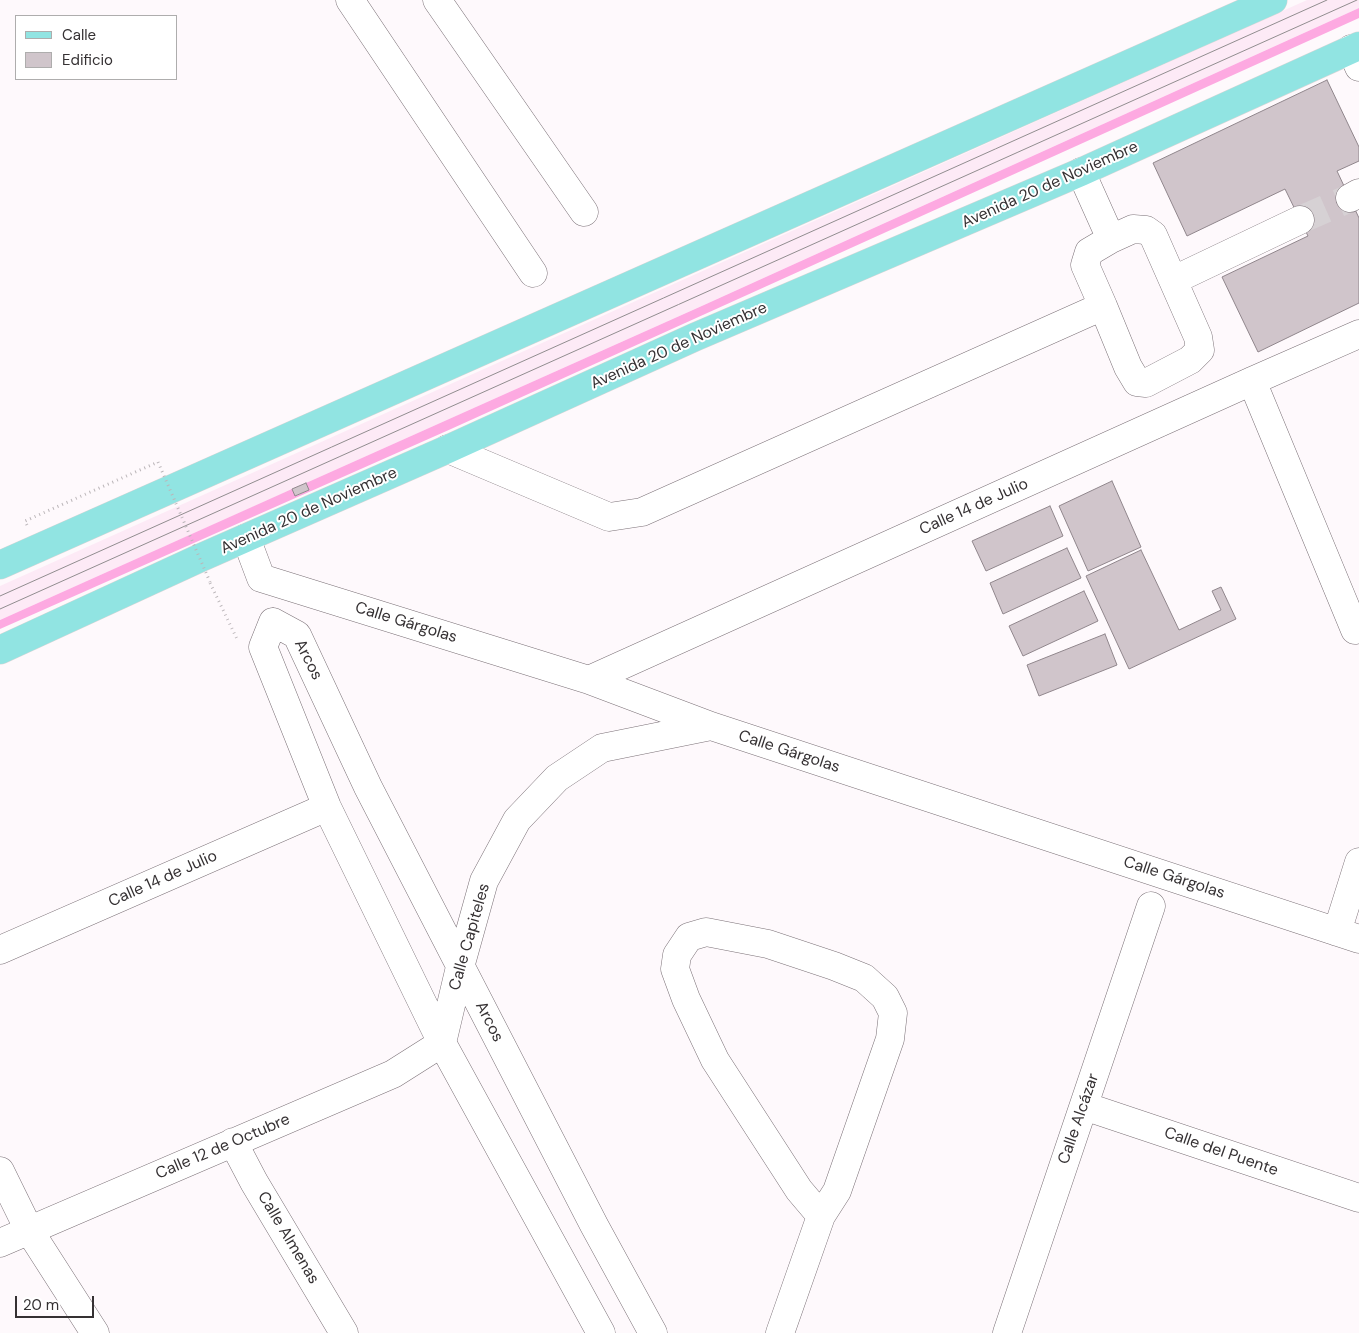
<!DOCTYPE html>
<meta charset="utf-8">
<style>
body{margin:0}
#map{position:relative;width:1359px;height:1333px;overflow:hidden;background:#fef9fc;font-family:"DM Sans",sans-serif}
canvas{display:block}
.legend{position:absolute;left:15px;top:15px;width:162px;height:65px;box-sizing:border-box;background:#fff;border:1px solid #aeadad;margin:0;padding:6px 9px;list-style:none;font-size:15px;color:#353133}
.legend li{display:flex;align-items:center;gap:10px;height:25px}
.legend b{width:25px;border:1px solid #aeadad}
.scale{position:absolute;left:15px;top:1296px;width:79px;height:22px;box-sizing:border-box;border:2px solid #353133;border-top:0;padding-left:6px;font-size:15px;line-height:18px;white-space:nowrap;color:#353133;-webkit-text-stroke:4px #fff;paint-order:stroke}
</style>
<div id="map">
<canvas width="1359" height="1333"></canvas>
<ul class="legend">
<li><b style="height:6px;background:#91e4e2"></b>Calle</li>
<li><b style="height:14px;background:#d0c5cb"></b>Edificio</li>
</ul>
<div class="scale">20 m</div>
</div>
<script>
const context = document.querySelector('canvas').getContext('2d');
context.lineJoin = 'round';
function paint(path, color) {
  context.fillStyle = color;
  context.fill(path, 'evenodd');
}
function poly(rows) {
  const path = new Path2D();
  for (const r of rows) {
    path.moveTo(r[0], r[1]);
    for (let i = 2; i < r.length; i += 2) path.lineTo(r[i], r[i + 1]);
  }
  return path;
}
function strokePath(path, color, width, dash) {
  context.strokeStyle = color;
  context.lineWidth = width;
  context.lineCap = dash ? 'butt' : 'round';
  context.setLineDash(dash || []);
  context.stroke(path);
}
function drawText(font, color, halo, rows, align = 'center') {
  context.font = font + ' "DM Sans",sans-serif';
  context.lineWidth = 4;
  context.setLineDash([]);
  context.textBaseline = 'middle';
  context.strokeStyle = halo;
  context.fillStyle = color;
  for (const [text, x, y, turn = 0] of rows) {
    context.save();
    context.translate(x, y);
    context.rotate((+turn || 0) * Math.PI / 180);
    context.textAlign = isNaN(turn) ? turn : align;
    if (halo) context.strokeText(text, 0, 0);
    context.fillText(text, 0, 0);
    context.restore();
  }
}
paint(poly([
 [1307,0,1359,0,1359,8,704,305,0,620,0,586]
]), '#fdeaf6');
paint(poly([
 [1359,8,1359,18,451,429,0,629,0,620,292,489,296,496,309,490,306,483,704,305]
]), '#fda9e1');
const building = poly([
 [1327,80,1359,147,1359,161,1337,171,1359,218,1359,303,1258,352,1222,277,1308,236,1285,189,1187,236,1153,163,1327,80],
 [1112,481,1141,547,1088,571,1059,506,1112,481],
 [306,483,309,490,295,496,292,489,306,483],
 [1050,506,1063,536,986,571,972,541,1050,506],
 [1067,548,1081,578,1003,614,990,583,1067,548],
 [1141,550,1179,630,1221,610,1212,591,1221,587,1236,619,1129,669,1086,576,1141,550],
 [1084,591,1098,621,1023,656,1009,626,1084,591],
 [1105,634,1117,665,1039,696,1027,665,1105,634]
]);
paint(building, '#d0c5cb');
strokePath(building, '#90868c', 1);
strokePath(poly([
 [1300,220,1350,198]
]), '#d6d1d4', 28, [28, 14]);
const minor = poly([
 [350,0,533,273],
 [437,0,584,212],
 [1351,49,1359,67],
 [1081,172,1111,239],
 [1350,198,1359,193],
 [1174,280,1300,220],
 [1252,381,1355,630],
 [448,449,609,517,642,512,1103,306,1085,265,1089,252,1111,239,1133,229,1146,230,1153,235,1198,337,1200,350,1190,360,1146,383,1137,382,1128,367,1103,306],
 [246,538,261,578,589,680,711,726,1359,939],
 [273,622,297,635,368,787,594,1225,653,1333],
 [273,622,263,647,327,807,442,1043,601,1333],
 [589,680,1252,381,1359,334],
 [1337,932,1359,862],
 [0,950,327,807],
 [1084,1106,1359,1198],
 [233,1142,254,1182,344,1333],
 [0,1171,29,1230,95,1333],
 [0,1243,393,1074,442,1043,460,967,484,881,517,820,557,778,602,748,711,726],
 [780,1333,821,1216,837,1191,890,1039,893,1013,885,997,864,978,834,966,768,944,706,932,689,937,677,955,675,969,686,999,715,1060,799,1190,821,1216],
 [1007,1333,1151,906]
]);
const major = poly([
 [0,565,1273,0],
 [0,650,200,558,448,449,695,337,1081,172,1359,46]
]);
strokePath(minor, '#7b7177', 29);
strokePath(major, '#d7d6d6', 29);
strokePath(poly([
 [27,525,25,521,158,462],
 [210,583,237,639]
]), '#bbb6b9', 3, [1, 4]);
strokePath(minor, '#fff', 28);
strokePath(major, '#91e4e2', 28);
strokePath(poly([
 [0,596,1327,0],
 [0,609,1357,0]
]), '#918d8f', 1);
strokePath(poly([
 [158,462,210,582]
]), '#bbb6b9', 3, [1, 4]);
drawText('16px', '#353133', '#fff', [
 ["Avenida 20 de Noviembre",1050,185,-24],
 ["Avenida 20 de Noviembre",679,346,-24],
 ["Calle 14 de Julio",974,507,-24],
 ["Avenida 20 de Noviembre",309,511,-24],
 ["Calle Gárgolas",406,623,17],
 ["Arcos",308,660,63],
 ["Calle Gárgolas",789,752,18],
 ["Calle Gárgolas",1174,878,18],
 ["Calle 14 de Julio",163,879,-24],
 ["Calle Capiteles",470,937,-74],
 ["Arcos",489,1022,63],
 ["Calle Alcázar",1079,1119,-71],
 ["Calle 12 de Octubre",223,1147,-23],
 ["Calle del Puente",1221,1152,19],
 ["Calle Almenas",288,1238,59]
]);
</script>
